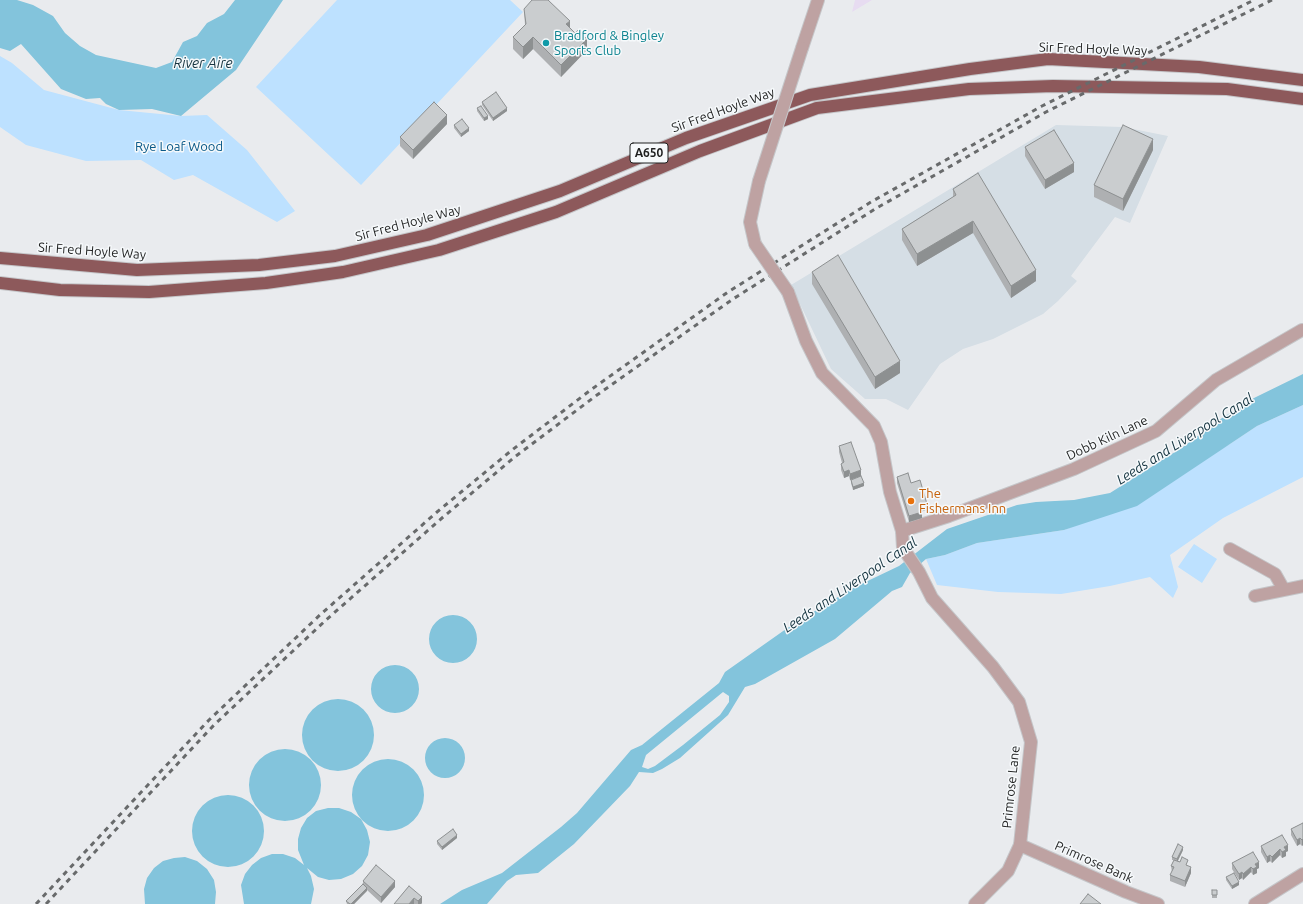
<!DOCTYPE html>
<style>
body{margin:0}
canvas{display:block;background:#e9ebee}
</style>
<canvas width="1303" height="904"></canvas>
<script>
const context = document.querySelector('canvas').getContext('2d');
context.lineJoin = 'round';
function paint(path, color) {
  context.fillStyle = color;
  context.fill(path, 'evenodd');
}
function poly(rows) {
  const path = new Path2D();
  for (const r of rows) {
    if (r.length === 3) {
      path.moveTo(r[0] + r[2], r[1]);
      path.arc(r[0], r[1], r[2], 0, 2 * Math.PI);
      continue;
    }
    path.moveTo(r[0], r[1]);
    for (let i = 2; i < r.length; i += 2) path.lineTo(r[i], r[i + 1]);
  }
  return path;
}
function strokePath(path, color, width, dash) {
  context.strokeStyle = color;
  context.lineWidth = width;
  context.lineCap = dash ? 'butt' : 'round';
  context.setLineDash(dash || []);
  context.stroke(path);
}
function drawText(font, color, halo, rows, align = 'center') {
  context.font = font + ' Ubuntu,sans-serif';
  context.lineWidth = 3;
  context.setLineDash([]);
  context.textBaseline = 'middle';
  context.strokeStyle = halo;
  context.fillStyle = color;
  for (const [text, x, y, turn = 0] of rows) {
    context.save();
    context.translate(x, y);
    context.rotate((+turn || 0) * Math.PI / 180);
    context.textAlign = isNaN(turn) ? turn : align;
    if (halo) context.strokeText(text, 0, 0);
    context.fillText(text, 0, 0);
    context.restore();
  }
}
paint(poly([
 [1056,125,1123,127,1168,136,1130,223,1115,217,1071,276,1077,281,1058,301,1043,314,993,339,963,349,940,364,908,410,886,399,865,399,831,369,791,285]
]), '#d5dee5');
paint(poly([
 [855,0,872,0,852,12]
]), '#e7dcf1');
paint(poly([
 [337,0,510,0,523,12,361,185,256,87],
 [0,56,12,63,44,90,119,110,181,116,207,115,247,150,295,211,277,222,193,175,174,180,141,160,86,161,26,145,0,127],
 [1303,405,1303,477,1223,518,1170,555,1178,587,1173,598,1150,577,1110,586,1061,594,998,592,937,585,926,559,945,555,977,543,1064,530,1087,521,1230,444,1257,426],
 [1194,544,1217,559,1202,583,1178,567]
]), '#bde1ff');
paint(poly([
 [0,0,17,0,33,5,53,16,65,33,80,46,96,55,156,68,172,62,183,42,197,36,207,23,224,14,235,0,283,0,236,70,181,116,152,109,119,110,106,104,100,98,86,99,61,89,21,44,10,51,0,48],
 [1303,374,1303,405,1257,426,1137,506,1064,530,977,543,945,555,926,559,910,573,902,587,892,591,835,639,755,684,745,687,728,715,680,758,662,769,653,773,639,772,630,786,574,844,538,873,516,875,507,881,487,904,440,904,462,890,502,873,561,827,577,813,631,750,642,745,719,683,725,672,786,629,823,606,853,588,899,566,947,529,1017,505,1036,502,1074,500,1110,493,1183,447,1219,420,1254,398],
 [723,692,729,696,729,702,720,715,683,745,655,766,648,769,642,767,646,755],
 [453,639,24],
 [395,689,24],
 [338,735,36],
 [445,758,20],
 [285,785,36],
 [388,795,36],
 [228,831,36],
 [328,808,339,808,351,812,361,819,367,830,370,842,368,855,362,866,353,874,341,879,329,880,318,877,307,868,311,876,314,889,311,904,244,904,241,885,245,874,252,865,261,858,272,854,283,854,295,858,304,865,298,850,298,839,301,828,307,818,316,811],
 [185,857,197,861,207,869,214,880,216,892,215,904,145,904,144,889,147,878,154,868,163,861,174,858]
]), '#83c4dc');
const minor = poly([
 [902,531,949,516,1074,469,1156,431,1216,380,1302,330],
 [1230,549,1275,574,1284,590],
 [1255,596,1303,586],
 [1020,845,1126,892,1158,904],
 [1255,904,1303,874]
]);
const tertiary = poly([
 [802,48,818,0],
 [755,244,750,222,759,181],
 [788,292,806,341,822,373,874,426,881,442,890,492,902,531,903,548,919,572,932,598,993,667,1019,702,1031,742,1020,845,1008,871,975,904]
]);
const trunk = poly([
 [0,258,137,270,259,265,335,256,427,235,560,191,686,138,810,95,970,69,1048,59,1199,67,1303,80],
 [0,283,60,290,149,292,266,283,343,272,439,250,556,212,700,151,817,108,969,89,1053,86,1227,89,1303,99]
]);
strokePath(minor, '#c5c6c9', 14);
strokePath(tertiary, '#c5c6c9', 14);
strokePath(trunk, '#c5c6c9', 14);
strokePath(minor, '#bea2a2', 12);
strokePath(tertiary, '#bea2a2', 12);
strokePath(trunk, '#8d595b', 12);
strokePath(poly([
 [36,904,209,720,321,614,437,512,512,450,592,389,728,292,871,202,1042,106,1254,0],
 [46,904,214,725,326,620,442,518,516,456,597,395,733,299,875,209,1046,112,1272,0]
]), '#686a6b', 3, [5, 5]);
const tertiaryBridge = poly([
 [759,181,802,48],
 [755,244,788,292]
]);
strokePath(tertiaryBridge, '#c5c6c9', 14, []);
strokePath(tertiaryBridge, '#bea2a2', 12);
paint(poly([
 [524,9,570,28,587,50,561,77,533,49,523,59,513,49,513,37,525,25],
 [482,102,507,111,493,121,482,105],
 [477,108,488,119,484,121,477,111],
 [447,124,413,159,400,146,400,137],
 [454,125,469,131,461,137,454,128],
 [1025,147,1074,172,1045,189,1025,156],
 [1153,150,1123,211,1094,197,1094,185],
 [953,189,1036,281,1011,298,973,233,917,266,902,240,902,229,953,197],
 [812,272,900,373,875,389,812,284],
 [839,446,861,476,850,480,849,476,844,478,841,470,841,464,842,463,839,452],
 [897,477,911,483,927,510,921,511,922,518,909,522,897,483],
 [851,480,864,486,853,490,851,483],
 [1303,823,1303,845,1302,846,1300,844,1297,846,1291,835,1291,829],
 [457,838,442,850,437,844,437,841],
 [1261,846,1288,851,1286,852,1286,856,1282,858,1280,855,1272,863,1270,861,1267,863,1261,852],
 [1183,850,1178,861,1188,866,1191,873,1185,887,1170,881,1170,875,1172,872,1171,866,1174,860,1172,860,1172,857],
 [1232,863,1259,868,1257,869,1257,873,1253,875,1251,872,1243,880,1242,878,1239,880,1232,869],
 [1226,877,1239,885,1232,889,1226,880],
 [363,881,395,887,381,903,367,890,354,904,347,904,346,901,363,884],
 [409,886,422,903,421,904,394,904],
 [1212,890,1217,890,1217,898,1212,898]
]), '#aeb0b2');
paint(poly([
 [570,21,570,33,566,24],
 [533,37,533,49,523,59,523,47],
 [587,39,587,50,561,77,561,65],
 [507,108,507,111,493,121,493,118],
 [447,115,447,124,413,159,413,150],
 [488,116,488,119,484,121,484,118],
 [469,128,469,131,461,137,461,134],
 [1153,139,1153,150,1123,211,1123,199],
 [1074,163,1074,172,1045,189,1045,180],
 [973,221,973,233,917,266,917,254],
 [1036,270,1036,281,1011,298,1011,286],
 [900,361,900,373,875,389,875,377],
 [849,470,849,476,844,478,844,472],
 [861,470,861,476,850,480,850,474],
 [864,483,864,486,853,490,853,487],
 [927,504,927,510,920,512,920,506],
 [922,512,922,518,909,522,909,516],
 [457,835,457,838,442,850,442,847],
 [1300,838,1300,844,1297,846,1297,840],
 [1303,839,1303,845,1302,846,1302,840],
 [1288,845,1288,851,1286,852,1286,856,1282,858,1282,852,1284,847],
 [1183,847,1183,850,1177,862,1177,859],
 [1280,849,1280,855,1272,863,1272,857],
 [1270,855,1270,861,1267,863,1267,857],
 [1259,862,1259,868,1257,869,1257,873,1253,875,1253,869,1255,864],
 [1191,867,1191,873,1185,887,1185,881],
 [1251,867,1251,872,1243,880,1243,874],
 [1242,872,1242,878,1239,880,1239,874],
 [395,881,395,887,381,903,381,897],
 [1239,882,1239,885,1232,889,1232,886],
 [367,888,367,891,354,904,351,904],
 [422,897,422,903,421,904,418,904,418,901],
 [414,898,414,904,409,904]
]), '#8d9091');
const building = poly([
 [532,0,548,0,570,21,566,24,575,33,578,30,587,39,561,65,533,37,523,47,513,37,526,24,524,9,532,0],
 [496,92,507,108,493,118,482,102,496,92],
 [434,102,447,115,413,150,400,137,434,102],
 [481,106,488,116,484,118,477,108,481,106],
 [462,119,469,128,461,134,454,125,462,119],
 [1123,125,1153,139,1123,199,1094,185,1123,125],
 [1054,130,1074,163,1045,180,1025,147,1054,130],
 [978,173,1036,270,1011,286,973,221,917,254,902,229,956,195,953,189,978,173],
 [838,255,900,361,875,377,812,272,838,255],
 [851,442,861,470,850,474,849,470,844,472,841,464,844,462,839,446,851,442],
 [908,473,911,483,920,480,927,504,920,506,922,512,909,516,897,477,908,473],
 [861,476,864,483,853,487,851,480,861,476],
 [1303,823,1303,839,1302,840,1300,838,1297,840,1291,829,1303,823],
 [453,829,457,835,442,847,437,841,453,829],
 [1282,835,1288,845,1284,847,1286,850,1282,852,1280,849,1272,857,1270,855,1267,857,1261,846,1282,835],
 [1178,844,1183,847,1177,859,1172,857,1178,844],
 [1253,852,1259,862,1255,864,1257,867,1253,869,1251,867,1243,874,1242,872,1239,874,1232,863,1253,852],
 [1182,857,1188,860,1186,865,1191,867,1185,881,1170,875,1174,867,1171,866,1174,860,1180,862,1182,857],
 [376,865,395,881,381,897,363,881,376,865],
 [1234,873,1239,882,1232,886,1226,877,1234,873],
 [363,884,367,888,351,904,350,904,346,901,363,884],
 [409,886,422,897,418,901,414,898,409,904,394,904,409,886],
 [1212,890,1217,890,1217,895,1212,895,1212,890],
 [1088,894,1101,904,1080,904,1088,894]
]);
paint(building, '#cacdcf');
strokePath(building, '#8d9091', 1);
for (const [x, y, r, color] of [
 [546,43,4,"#0f9aa8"],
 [911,501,4,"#e8710a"]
]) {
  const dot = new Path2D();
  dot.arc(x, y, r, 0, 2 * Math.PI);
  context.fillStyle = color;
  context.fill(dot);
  strokePath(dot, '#f6f9fb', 1.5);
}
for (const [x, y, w] of [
 [649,153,38]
]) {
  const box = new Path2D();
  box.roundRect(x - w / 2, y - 10, w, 20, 3);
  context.fillStyle = '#f6f9fb';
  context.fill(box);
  strokePath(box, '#1f2020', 1);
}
drawText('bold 12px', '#1f2020', null, [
 ["A650",649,153]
]);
drawText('13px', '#0d838f', '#f6f9fb', [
 ["Bradford & Bingley",554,36],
 ["Sports Club",554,51]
], 'left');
drawText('13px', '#1f2020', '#f6f9fb', [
 ["Sir Fred Hoyle Way",1093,49,2],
 ["Sir Fred Hoyle Way",723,110,-20],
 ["Sir Fred Hoyle Way",408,223,-15],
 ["Sir Fred Hoyle Way",92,251,4],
 ["Dobb Kiln Lane",1107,438,-25],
 ["Primrose Lane",1011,787,-84],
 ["Primrose Bank",1094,862,24]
]);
drawText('13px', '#0a5a89', '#f6f9fb', [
 ["Rye Loaf Wood",179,147]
]);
drawText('13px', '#c56008', '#f6f9fb', [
 ["The",919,494],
 ["Fishermans Inn",919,509]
], 'left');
drawText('italic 14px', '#153440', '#f6f9fb', [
 ["River Aire",203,63],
 ["Leeds and Liverpool Canal",1185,439,-32],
 ["Leeds and Liverpool Canal",850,585,-34]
]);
</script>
